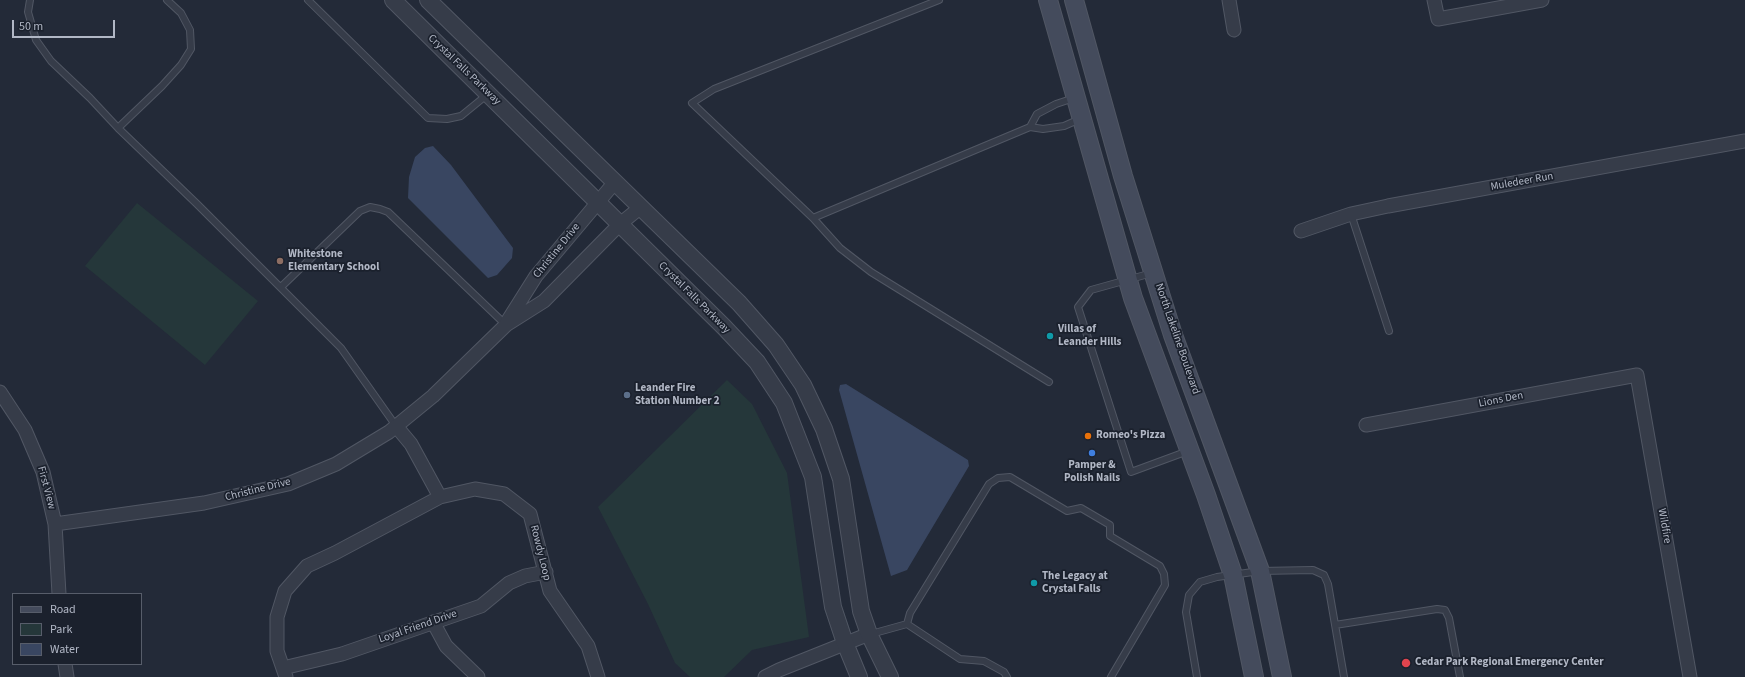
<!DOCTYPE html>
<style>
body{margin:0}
#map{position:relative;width:1745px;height:677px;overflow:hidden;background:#232a38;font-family:"Source Sans 3",sans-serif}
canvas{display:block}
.legend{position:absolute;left:12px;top:593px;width:130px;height:72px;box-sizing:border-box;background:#1b212d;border:1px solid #575d6a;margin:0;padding:5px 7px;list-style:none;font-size:12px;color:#b1b7c5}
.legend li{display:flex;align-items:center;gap:8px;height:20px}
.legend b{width:20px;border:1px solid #575d6a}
.scale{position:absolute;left:12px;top:20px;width:103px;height:18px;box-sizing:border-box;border:2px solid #b1b7c5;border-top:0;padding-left:5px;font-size:12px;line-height:14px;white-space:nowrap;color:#b1b7c5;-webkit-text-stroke:3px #1b212d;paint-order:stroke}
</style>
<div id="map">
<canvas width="1745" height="677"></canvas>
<ul class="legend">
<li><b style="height:5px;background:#444b5c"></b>Road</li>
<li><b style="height:11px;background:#25373a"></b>Park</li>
<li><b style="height:11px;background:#394661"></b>Water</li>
</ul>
<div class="scale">50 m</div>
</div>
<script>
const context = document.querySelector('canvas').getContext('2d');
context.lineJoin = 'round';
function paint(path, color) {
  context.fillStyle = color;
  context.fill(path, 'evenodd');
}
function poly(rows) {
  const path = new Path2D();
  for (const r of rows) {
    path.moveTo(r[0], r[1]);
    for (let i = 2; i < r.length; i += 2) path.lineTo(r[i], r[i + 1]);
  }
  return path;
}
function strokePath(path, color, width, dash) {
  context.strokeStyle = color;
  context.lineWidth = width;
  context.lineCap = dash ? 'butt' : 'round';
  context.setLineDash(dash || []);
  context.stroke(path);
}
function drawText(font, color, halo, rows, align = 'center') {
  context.font = font + ' "Source Sans 3",sans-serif';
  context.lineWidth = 3.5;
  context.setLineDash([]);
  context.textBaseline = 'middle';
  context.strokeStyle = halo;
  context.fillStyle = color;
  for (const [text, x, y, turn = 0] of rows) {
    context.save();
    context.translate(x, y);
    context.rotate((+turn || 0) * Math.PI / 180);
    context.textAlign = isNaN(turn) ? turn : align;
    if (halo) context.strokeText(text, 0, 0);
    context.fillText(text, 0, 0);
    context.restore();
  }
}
paint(poly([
 [137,203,258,301,205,365,85,266],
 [727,380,752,404,787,473,809,637,752,650,724,677,690,677,675,663,648,604,598,507]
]), '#25373a');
paint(poly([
 [433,146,451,165,513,248,512,258,497,275,488,278,408,198,409,177,415,157,425,148],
 [846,384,968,460,969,466,907,570,891,576,839,390,840,385]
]), '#394661');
const service = poly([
 [30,0,28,12,36,40,51,61,90,98,118,128,162,86,181,65,191,49,190,30,181,13,167,0],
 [308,0,428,118,447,119,461,116,488,94],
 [939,0,714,89,692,103,813,218,840,248,871,272,1049,382],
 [1074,98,1056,104,1037,114,1030,127,1043,129,1064,126,1080,119],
 [118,128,197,204,341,348,396,426],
 [1351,214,1389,331],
 [813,218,1030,127],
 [1152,273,1091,290,1078,307,1131,472,1188,451],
 [281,287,360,211,370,207,380,209,388,212,506,325],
 [907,624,910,613,989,484,998,478,1010,477,1067,511,1081,508,1110,525,1110,536,1160,566,1164,574,1165,585,1111,677],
 [1335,625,1437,609,1445,610,1449,618,1460,677],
 [871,634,907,624,960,659,984,661,1004,672,1007,677],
 [1197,677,1186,612,1189,595,1200,582,1217,577,1260,571,1313,570,1324,575,1328,584,1344,677]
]);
const minor = poly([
 [1229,0,1234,30],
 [1434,0,1438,19,1542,0],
 [1301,231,1351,214,1388,206,1745,141],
 [507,322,536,276,615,182],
 [0,392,25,430,43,472,55,524,59,594],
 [1366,425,1637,375,1690,677],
 [396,426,411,444,440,497],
 [55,524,204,503,288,484,336,464,389,432,433,396,506,325,544,301,620,224,641,207],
 [433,622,446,646,478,677],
 [65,664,67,677],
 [283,668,342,654,481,606,509,583,525,576,546,572],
 [286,677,277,651,277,617,285,591,307,566,335,553,440,497,475,489,504,494,530,514,550,591,588,646,598,677],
 [765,677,779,670,869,634]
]);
const tertiary = poly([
 [393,0,724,327,757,362,784,403,813,477,833,607,845,643,859,677],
 [428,0,739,303,776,345,803,385,824,429,841,479,861,611,869,634,890,677]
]);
const secondary = poly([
 [1048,0,1133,298,1206,495,1233,575,1254,677],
 [1074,0,1123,176,1173,335,1260,571,1282,677]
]);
strokePath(service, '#515764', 8);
strokePath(minor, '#515764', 15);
strokePath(tertiary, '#515764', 18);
strokePath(secondary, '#515764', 20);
strokePath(service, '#363c49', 6);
strokePath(minor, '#363c49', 13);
strokePath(tertiary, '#363c49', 16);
strokePath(secondary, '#444b5c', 18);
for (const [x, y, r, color] of [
 [280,261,4,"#8d6e63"],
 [1050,336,4,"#0f9aa8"],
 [627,395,4,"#5c6f8a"],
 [1088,436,4,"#e8710a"],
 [1092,453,4,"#3f7fe0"],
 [1034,583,4,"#0f9aa8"],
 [1406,663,5,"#e0444e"]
]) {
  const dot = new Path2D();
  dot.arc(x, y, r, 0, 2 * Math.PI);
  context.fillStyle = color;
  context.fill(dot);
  strokePath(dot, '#1b212d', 1.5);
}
drawText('11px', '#b1b7c5', '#1b212d', [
 ["Crystal Falls Parkway",464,70,44],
 ["Muledeer Run",1522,182,-10],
 ["Christine Drive",557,251,-51],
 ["Crystal Falls Parkway",694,298,45],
 ["North Lakeline Boulevard",1177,339,71],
 ["Lions Den",1501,400,-11],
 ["First View",46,488,75],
 ["Christine Drive",258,490,-14],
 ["Wildfire",1664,526,80],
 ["Rowdy Loop",540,553,76],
 ["Loyal Friend Drive",418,627,-19]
]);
drawText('bold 11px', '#b1b7c5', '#1b212d', [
 ["Whitestone",288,255],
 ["Elementary School",288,268],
 ["Villas of",1058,330],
 ["Leander Hills",1058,343],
 ["Leander Fire",635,389],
 ["Station Number 2",635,402],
 ["Romeo's Pizza",1096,436],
 ["Pamper &",1092,466,"center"],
 ["Polish Nails",1092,479,"center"],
 ["The Legacy at",1042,577],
 ["Crystal Falls",1042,590],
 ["Cedar Park Regional Emergency Center",1415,663]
], 'left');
</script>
